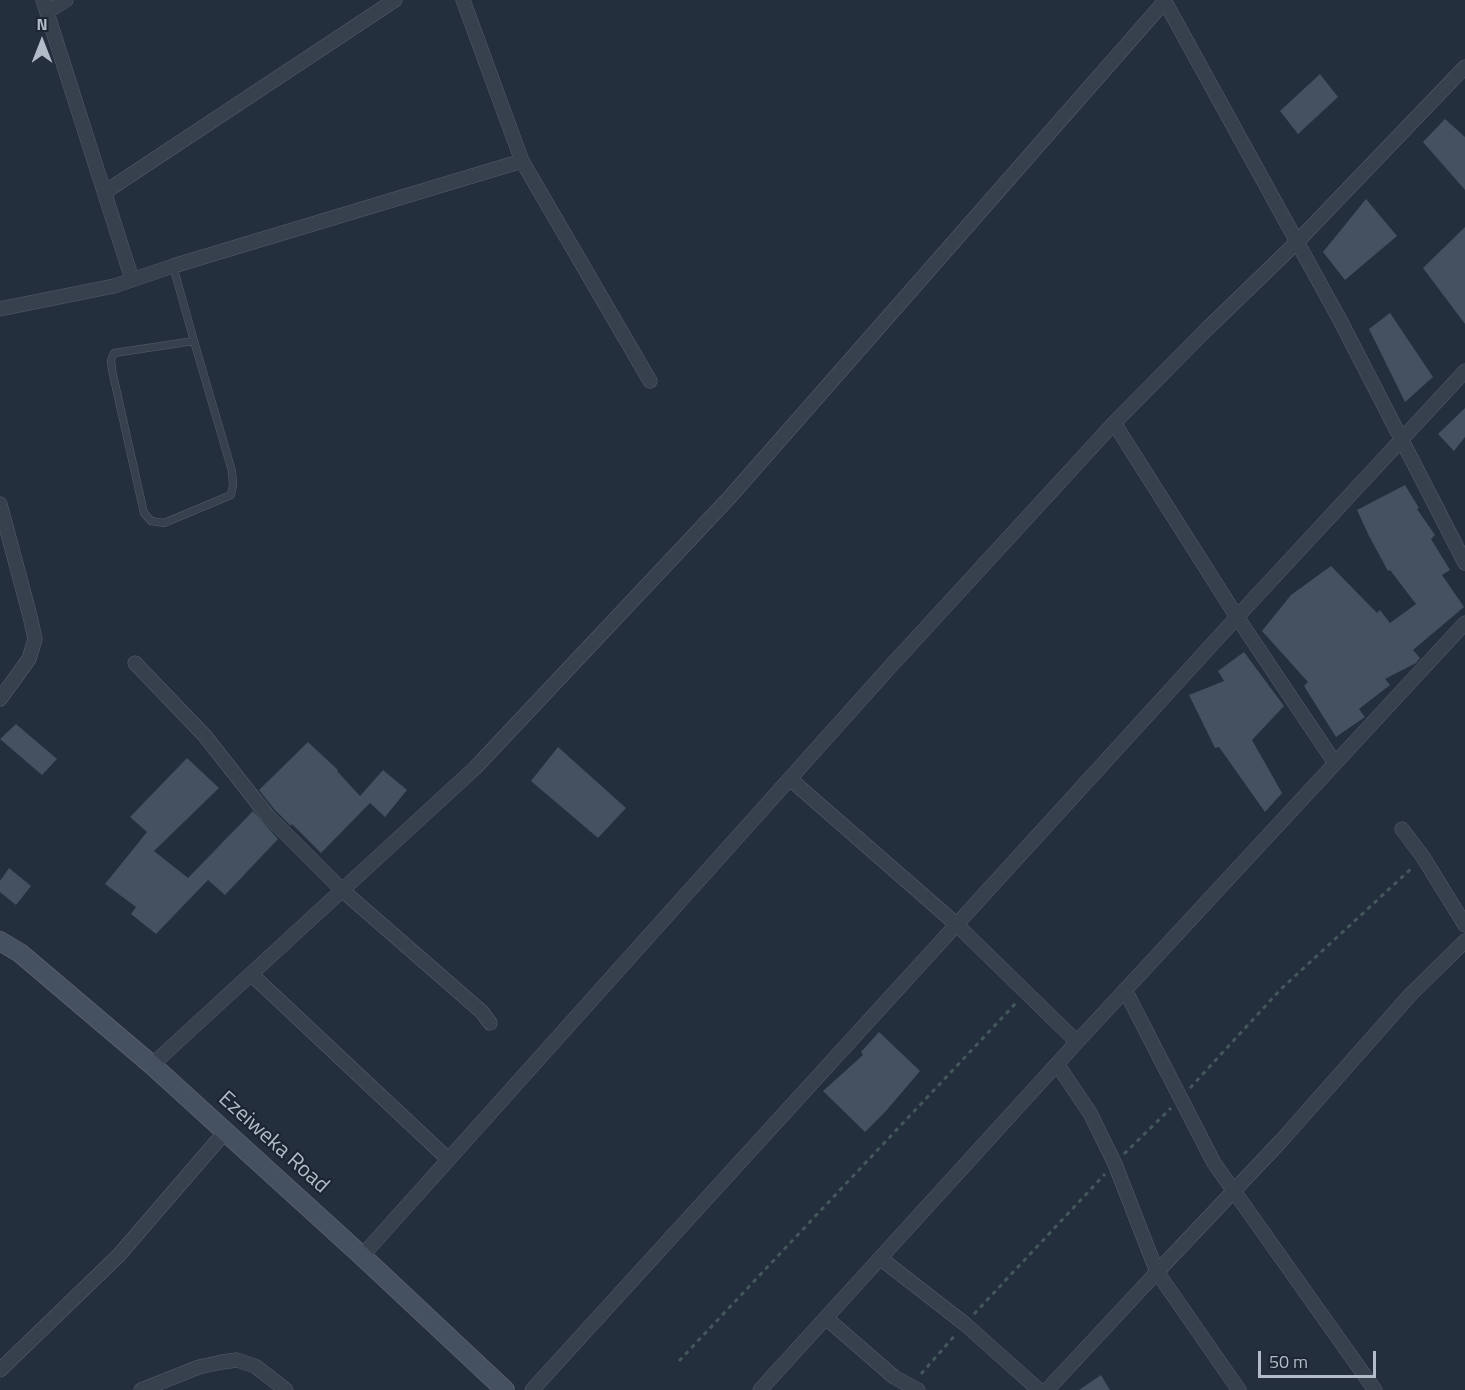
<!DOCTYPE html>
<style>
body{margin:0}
#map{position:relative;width:1465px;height:1390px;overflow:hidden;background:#232f3d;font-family:"Titillium Web",sans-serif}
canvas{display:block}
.north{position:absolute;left:12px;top:12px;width:60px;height:60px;-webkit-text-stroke:4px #1c2532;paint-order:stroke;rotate:0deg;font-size:16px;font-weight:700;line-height:24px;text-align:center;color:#b2bbc8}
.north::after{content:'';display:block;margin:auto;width:21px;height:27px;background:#b2bbc8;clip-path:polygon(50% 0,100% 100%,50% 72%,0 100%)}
.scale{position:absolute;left:1258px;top:1351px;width:118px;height:27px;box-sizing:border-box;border:3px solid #b2bbc8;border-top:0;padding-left:8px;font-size:18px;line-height:21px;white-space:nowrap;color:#b2bbc8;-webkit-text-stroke:4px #1c2532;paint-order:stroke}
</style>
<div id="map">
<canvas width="1465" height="1390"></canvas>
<div class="north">N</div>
<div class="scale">50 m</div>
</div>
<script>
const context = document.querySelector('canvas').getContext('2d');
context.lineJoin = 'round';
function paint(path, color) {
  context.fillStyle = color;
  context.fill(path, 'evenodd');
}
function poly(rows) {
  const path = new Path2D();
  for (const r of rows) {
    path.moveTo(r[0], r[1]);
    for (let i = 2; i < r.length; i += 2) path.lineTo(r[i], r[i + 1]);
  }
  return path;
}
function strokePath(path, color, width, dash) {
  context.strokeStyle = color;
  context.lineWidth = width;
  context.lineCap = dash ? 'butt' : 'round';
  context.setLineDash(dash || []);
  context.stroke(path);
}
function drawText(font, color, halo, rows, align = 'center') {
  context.font = font + ' "Titillium Web",sans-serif';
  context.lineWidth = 4.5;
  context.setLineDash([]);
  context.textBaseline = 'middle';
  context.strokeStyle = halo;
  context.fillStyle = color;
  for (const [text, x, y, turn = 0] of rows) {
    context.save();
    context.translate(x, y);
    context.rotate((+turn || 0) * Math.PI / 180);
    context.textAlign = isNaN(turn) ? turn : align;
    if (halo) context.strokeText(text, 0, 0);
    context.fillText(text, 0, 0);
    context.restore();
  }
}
paint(poly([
 [1320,74,1338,97,1298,134,1280,111],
 [1445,119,1465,137,1465,190,1423,142],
 [1366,199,1397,236,1345,280,1323,252],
 [1465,227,1465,324,1423,268],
 [1390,313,1433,377,1405,402,1369,329],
 [1465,408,1465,437,1454,451,1438,434],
 [1405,485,1419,508,1417,509,1435,535,1431,539,1450,570,1442,575,1464,607,1413,650,1420,658,1416,663,1385,679,1390,685,1359,709,1365,717,1336,737,1304,686,1308,682,1262,631,1291,595,1331,566,1377,613,1380,610,1390,623,1416,604,1390,570,1388,571,1369,536,1357,510],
 [1244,652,1284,706,1252,740,1282,793,1265,812,1219,747,1215,748,1189,695,1224,681,1218,671],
 [16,724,57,759,42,775,0,739],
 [308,742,338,770,337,771,360,796,383,770,407,790,385,817,370,803,321,853,292,824,291,826,274,809,259,790],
 [558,747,626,808,598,838,531,781],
 [187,758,219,788,154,851,188,878,253,811,278,839,225,895,208,880,156,934,131,914,136,907,105,884,147,832,130,817],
 [9,868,31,886,16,905,0,892,0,881],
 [879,1032,920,1071,886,1111,865,1132,823,1091,863,1055,861,1052],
 [1101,1375,1110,1390,1079,1390]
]), '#445161');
const service = poly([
 [173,266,194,341,232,471,233,485,231,495,164,523,151,521,144,513,112,370,111,360,114,353,194,341]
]);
const minor = poly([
 [43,0,132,279],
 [463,0,522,161,650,381],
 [1164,0,1340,320,1465,563],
 [47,12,66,0],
 [105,192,395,0],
 [0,309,114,286,173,266,522,161],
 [1114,423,1237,617,1335,763],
 [0,504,30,616,35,639,29,659,0,699],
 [135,663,205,736,267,815,342,890,482,1012,490,1023],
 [790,779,956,924,1077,1042],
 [1402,829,1423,857,1465,925],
 [251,974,448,1159],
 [1125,990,1214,1163,1375,1390],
 [152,1065,475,768,730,497,1165,1],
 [362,1256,889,668,1114,423,1207,329,1297,242,1465,67],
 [880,1258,965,1324,1039,1390],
 [826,1318,894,1377,918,1390],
 [0,1370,119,1255,225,1132],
 [141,1390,199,1367,222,1362,237,1360,255,1366,286,1390],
 [532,1390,1237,617,1465,371],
 [760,1390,1077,1042,1465,623],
 [1047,1390,1157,1272,1115,1164,1090,1113,1057,1064],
 [1239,1390,1157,1272,1281,1141,1411,994,1465,941]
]);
const secondary = poly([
 [0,941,20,953,152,1065,362,1256,505,1390]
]);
strokePath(service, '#555e6b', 8);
strokePath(minor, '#555e6b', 15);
strokePath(secondary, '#555e6b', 20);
strokePath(poly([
 [1190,1088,1281,989,1413,867],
 [1124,1154,1171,1108],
 [974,1314,1105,1174],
 [679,1361,1016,1003],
 [921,1374,956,1334]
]), '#43585b', 3, [4.5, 4.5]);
strokePath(service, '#37404d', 7);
strokePath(minor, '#37404d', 14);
strokePath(secondary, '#455060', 18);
drawText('22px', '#b2bbc8', '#1c2532', [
 ["Ezeiweka Road",273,1143,42]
]);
</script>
